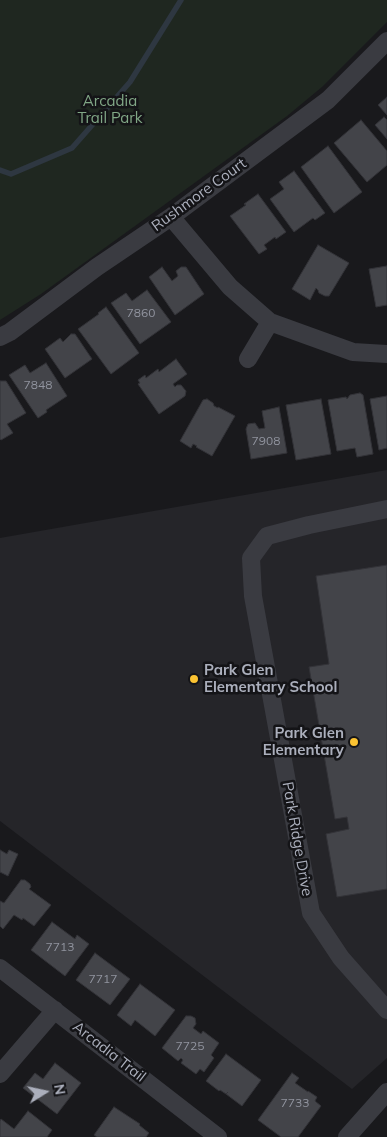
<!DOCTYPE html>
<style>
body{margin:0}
#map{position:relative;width:387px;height:1137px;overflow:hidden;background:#19191c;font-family:Mulish,sans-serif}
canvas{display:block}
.north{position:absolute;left:20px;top:1067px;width:50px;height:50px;-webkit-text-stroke:4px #141417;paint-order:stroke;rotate:80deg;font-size:14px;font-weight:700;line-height:20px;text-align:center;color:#abafbc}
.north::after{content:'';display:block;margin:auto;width:18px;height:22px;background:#abafbc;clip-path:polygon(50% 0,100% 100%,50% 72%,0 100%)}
</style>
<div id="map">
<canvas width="387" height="1137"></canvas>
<div class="north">N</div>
</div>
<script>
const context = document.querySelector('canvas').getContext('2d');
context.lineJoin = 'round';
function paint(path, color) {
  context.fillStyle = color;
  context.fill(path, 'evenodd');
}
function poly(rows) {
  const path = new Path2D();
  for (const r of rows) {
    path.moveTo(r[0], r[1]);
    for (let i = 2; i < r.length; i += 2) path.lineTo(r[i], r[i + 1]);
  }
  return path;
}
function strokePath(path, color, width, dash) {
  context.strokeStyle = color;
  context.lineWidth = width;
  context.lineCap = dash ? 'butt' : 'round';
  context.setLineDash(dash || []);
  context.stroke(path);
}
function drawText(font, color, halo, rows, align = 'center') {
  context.font = font + ' Mulish,sans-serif';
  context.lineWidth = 5;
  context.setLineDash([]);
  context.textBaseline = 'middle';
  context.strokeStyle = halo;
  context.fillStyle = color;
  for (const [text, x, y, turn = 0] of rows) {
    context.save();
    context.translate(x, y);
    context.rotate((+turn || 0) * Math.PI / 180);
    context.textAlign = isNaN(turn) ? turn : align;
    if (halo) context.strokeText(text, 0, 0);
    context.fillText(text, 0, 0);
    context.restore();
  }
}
paint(poly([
 [387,470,387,1058,352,1089,0,821,0,538]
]), '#252529');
paint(poly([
 [0,0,387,0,387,22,322,87,287,116,41,294,0,320]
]), '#1f2720');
strokePath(poly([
 [0,170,11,174,72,148,130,82,181,0]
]), '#2e3741', 5.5);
const building = poly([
 [387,97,387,115,378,105,387,97],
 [384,117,387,120,387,139,375,125,384,117],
 [361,120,387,151,387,165,367,182,334,143,361,120],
 [328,146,362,192,334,213,301,167,328,146],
 [294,171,325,213,315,220,313,218,294,232,270,199,284,189,279,182,294,171],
 [258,194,286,232,276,239,275,237,264,245,267,249,259,254,230,216,246,205,244,204,258,194],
 [318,245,349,263,329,296,325,296,319,293,318,290,316,288,310,300,292,289,318,245],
 [387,266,387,305,376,307,369,269,387,266],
 [162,267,172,281,178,276,176,271,181,267,186,267,204,294,175,315,149,277,162,267],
 [147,290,171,322,140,344,111,303,126,293,132,301,147,290],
 [106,307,139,353,111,374,78,329,99,314,98,313,106,307],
 [71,334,75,334,92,359,65,378,45,349,60,338,63,342,71,334],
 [176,359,187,374,173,384,175,387,177,385,181,385,186,391,185,396,159,414,138,384,140,383,138,380,145,375,146,378,158,369,159,372,176,359],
 [46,363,67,396,46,410,47,412,38,418,9,375,25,365,30,373,46,363],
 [0,381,6,381,26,413,7,424,13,433,1,440,0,439,0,381],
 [360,393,363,395,373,454,357,457,355,448,337,451,328,400,346,397,347,399,350,395,360,393],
 [387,396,387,448,379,450,370,399,387,396],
 [207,399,213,403,214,406,218,408,218,407,235,416,212,456,196,447,197,446,193,444,191,448,180,441,203,400,207,399],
 [321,399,331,454,296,460,286,405,321,399],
 [279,407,287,453,251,459,246,429,248,424,255,423,259,429,265,428,262,411,279,407],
 [387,565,387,889,337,897,326,834,349,829,347,817,335,819,309,667,329,664,316,576,387,565],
 [0,850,7,854,9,850,18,854,8,876,0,872,0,850],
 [21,880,25,880,30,884,31,887,29,889,51,905,34,926,23,918,22,920,14,915,3,929,0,926,0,901,4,903,21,880],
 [52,922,75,939,77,935,89,944,65,976,31,950,52,922],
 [95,953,130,979,110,1005,76,980,95,953],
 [140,984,175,1010,155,1036,135,1020,131,1026,117,1015,140,984],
 [186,1016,191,1016,195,1018,196,1024,193,1028,201,1034,203,1031,219,1043,211,1055,214,1058,204,1072,200,1069,196,1074,181,1063,183,1060,181,1058,178,1061,162,1048,186,1016],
 [226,1054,261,1080,242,1106,226,1094,228,1092,226,1094,220,1090,219,1091,206,1081,226,1054],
 [55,1063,81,1083,57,1114,23,1088,35,1073,43,1079,55,1063],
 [292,1073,299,1078,295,1083,308,1092,308,1091,317,1097,315,1101,321,1106,298,1137,281,1137,258,1120,292,1073],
 [114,1107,140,1124,139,1125,149,1133,146,1137,97,1137,94,1135,114,1107],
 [28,1111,52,1130,47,1137,0,1137,0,1121,1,1119,14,1129,28,1111]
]);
paint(building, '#434449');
strokePath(building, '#333338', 1);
strokePath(poly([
 [171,217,230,287,270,322,353,352,387,354],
 [0,337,10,332,97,267,171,217,328,100,387,41],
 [248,359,270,322],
 [387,509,309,525,267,536,251,558,253,596,311,913,341,958,387,1010],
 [0,968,218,1137],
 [0,1074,55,1010],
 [347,1137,387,1092]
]), '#3a3b41', 18);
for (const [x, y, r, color] of [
 [194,679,5,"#fbc332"],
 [354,742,5,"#fbc332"]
]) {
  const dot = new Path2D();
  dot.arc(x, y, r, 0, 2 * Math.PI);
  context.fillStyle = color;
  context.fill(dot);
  strokePath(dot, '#141417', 2);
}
drawText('12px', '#91949f', null, [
 ["7860",141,313],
 ["7848",38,385],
 ["7908",266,441],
 ["7713",60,947],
 ["7717",103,979],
 ["7725",190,1046],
 ["7733",295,1103]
]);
drawText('15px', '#81a786', '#141417', [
 ["Arcadia",110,101],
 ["Trail Park",110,118]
]);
drawText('15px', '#abafbc', '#141417', [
 ["Rushmore Court",199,195,-36],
 ["Park Ridge Drive",297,839,80],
 ["Arcadia Trail",109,1052,38]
]);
drawText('bold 15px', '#abafbc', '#141417', [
 ["Park Glen",204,670],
 ["Elementary School",204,687],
 ["Park Glen",344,733,"right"],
 ["Elementary",344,750,"right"]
], 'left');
</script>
